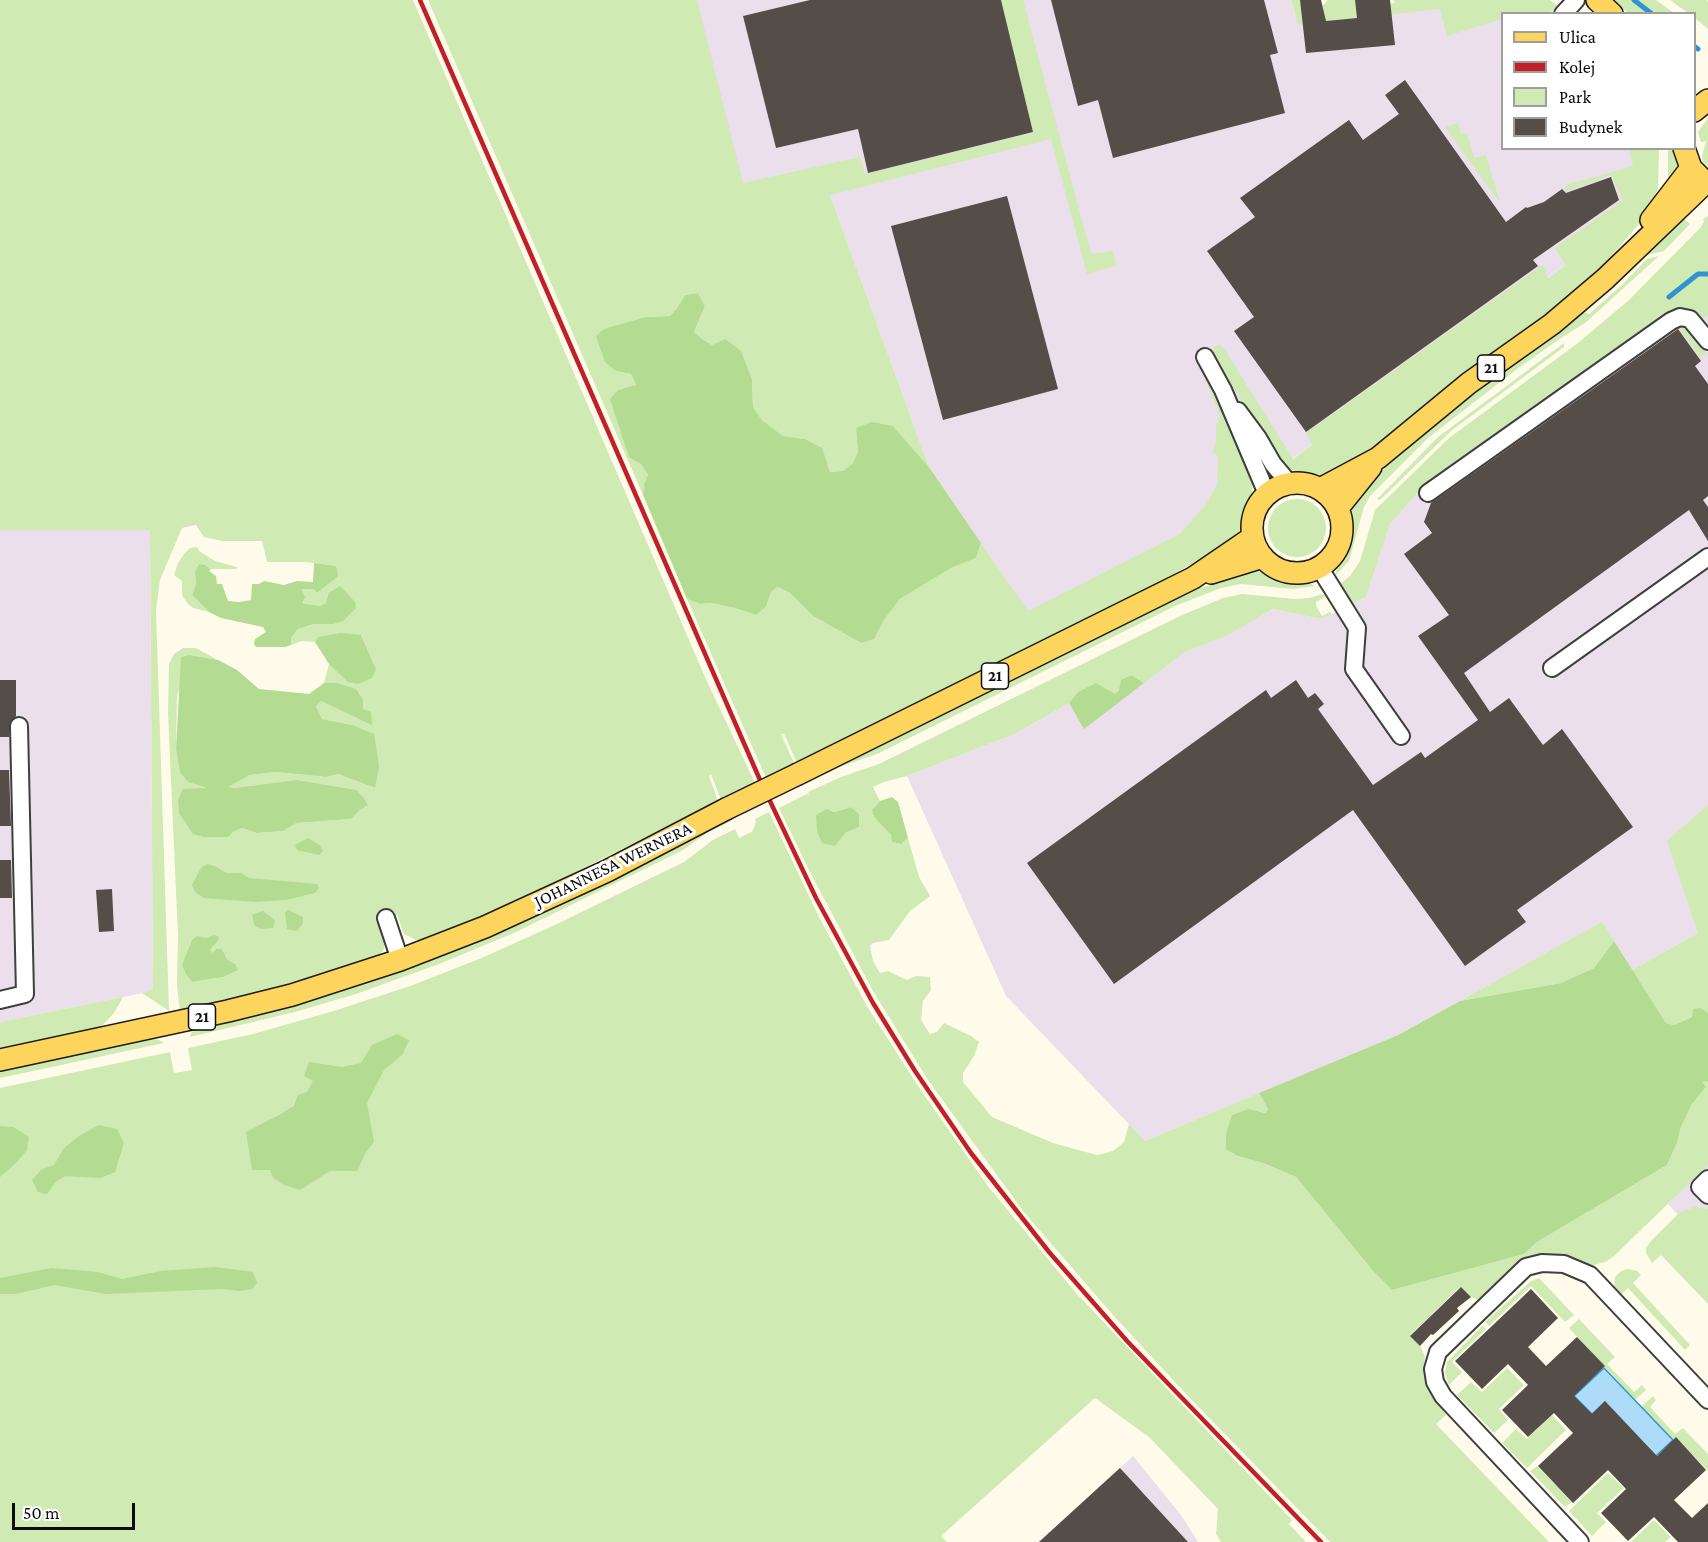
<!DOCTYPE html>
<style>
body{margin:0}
#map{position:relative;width:1708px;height:1542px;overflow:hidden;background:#fffbeb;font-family:"Crimson Pro",serif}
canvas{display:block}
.legend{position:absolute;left:1501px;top:12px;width:195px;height:138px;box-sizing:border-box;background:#fff;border:2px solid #9e9e9e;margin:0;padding:8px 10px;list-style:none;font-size:18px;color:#0c0c0c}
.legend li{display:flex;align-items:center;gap:12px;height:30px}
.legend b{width:30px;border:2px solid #9e9e9e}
.scale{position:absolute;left:12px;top:1503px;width:123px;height:27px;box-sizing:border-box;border:3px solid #0c0c0c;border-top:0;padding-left:8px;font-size:18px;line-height:21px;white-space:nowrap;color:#0c0c0c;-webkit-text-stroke:4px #fff;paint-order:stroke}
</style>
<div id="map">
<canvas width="1708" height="1542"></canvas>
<ul class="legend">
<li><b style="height:8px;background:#fdd55d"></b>Ulica</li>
<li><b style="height:8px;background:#c02028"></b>Kolej</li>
<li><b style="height:16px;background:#d0eab4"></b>Park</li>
<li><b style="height:16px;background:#554d48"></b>Budynek</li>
</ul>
<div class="scale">50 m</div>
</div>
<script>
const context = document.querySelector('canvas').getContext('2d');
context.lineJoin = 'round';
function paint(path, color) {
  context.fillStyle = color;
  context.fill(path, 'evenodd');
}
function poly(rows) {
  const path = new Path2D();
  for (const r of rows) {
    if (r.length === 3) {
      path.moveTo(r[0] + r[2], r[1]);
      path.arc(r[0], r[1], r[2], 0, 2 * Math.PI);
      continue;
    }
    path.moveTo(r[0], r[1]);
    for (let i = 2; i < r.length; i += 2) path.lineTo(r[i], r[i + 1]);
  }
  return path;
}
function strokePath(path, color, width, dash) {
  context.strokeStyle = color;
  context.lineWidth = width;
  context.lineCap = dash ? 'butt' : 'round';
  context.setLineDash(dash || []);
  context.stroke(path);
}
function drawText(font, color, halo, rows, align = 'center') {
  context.font = font + ' "Crimson Pro",serif';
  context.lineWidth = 6;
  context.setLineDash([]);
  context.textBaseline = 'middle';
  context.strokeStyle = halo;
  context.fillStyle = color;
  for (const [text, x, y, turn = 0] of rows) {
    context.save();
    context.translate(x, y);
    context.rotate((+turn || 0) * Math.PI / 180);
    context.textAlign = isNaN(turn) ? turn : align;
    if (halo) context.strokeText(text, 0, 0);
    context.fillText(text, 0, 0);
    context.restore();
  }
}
paint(poly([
 [433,0,1291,0,1295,15,1447,0,1522,0,1539,13,1502,14,1502,148,1640,149,1639,192,1608,235,1292,459,1246,483,1248,496,1037,625,929,467,830,195,579,255],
 [1695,283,1708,302,1708,830,1698,933,1632,970,1602,923,1398,1035,1145,1141,1006,996,907,776,1015,734,1069,703,1084,728,1185,652,1226,635,1273,609,1321,619,1366,597,1390,524,1440,468],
 [0,530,150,530,153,991,0,1022],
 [1708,1140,1708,1246,1668,1204],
 [1133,1456,1181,1515,1198,1542,1038,1542]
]), '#eadfeb');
paint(poly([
 [0,0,413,0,705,677,755,783,721,800,711,774,709,776,718,801,518,901,473,921,422,940,416,940,404,934,397,915,392,915,378,920,385,940,384,949,379,956,309,981,180,1012,177,985,178,936,168,713,169,664,174,654,183,648,196,648,218,660,190,655,177,696,176,749,180,773,188,782,208,789,233,832,242,828,257,833,283,831,295,823,351,819,360,810,296,780,234,788,227,787,250,775,276,772,326,777,338,774,375,788,352,725,321,719,316,707,321,701,351,715,363,709,337,683,324,683,329,664,336,669,376,669,361,635,318,637,315,642,302,641,291,645,291,638,298,629,315,624,333,624,326,603,320,606,302,603,301,589,313,589,317,593,336,566,305,562,267,562,262,541,222,541,204,537,196,525,182,528,160,580,156,610,169,1011,142,993,153,990,150,530,0,530],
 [218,941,210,950,212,954,216,949,222,949,227,959,235,964,223,977,192,982,182,965],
 [428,0,697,0,743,183,860,157,865,174,1033,133,1001,0,1023,0,1091,254,1113,251,1116,266,1087,274,1051,139,830,195,929,467,893,426,856,428,858,452,852,464,843,471,830,472,821,448,805,439,783,436,762,420,753,407,752,380,712,345,702,339,694,332,705,306,698,293,685,295,677,308,670,316,646,317,616,371,631,374,636,386,618,390,641,464,648,475,644,484,643,495],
 [1291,0,1300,0,1302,9,1323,5,1328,0,1355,0,1356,9,1394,3,1394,0,1550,0,1559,7,1549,13,1502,14,1502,19,1447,36,1440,9,1298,24],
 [1611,0,1656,0,1674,13,1628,13],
 [1670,0,1706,0,1708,2,1708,29,1695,18,1694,14,1688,13],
 [1708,118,1708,166,1703,162,1702,156,1706,141,1701,142,1698,132],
 [1458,123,1461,134,1467,133,1474,158,1486,155,1500,203,1445,127],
 [1629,149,1659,149,1658,190,1655,194,1660,199,1599,271,1573,295,1344,469,1328,476,1309,476,1290,469,1278,458,1227,378,1213,353,1214,347,1219,345,1223,347,1293,459,1312,445,1306,433,1542,265,1547,271,1545,273,1548,278,1566,265,1555,248,1623,200,1611,175,1565,192,1565,187,1569,184,1633,166],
 [1668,149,1676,149,1677,166,1675,176,1668,182],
 [1680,216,1690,224,1664,251,1647,255,1647,251],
 [1708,216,1708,315,1702,319,1693,313,1675,311,1667,313,1431,478,1390,524,1366,597,1350,605,1339,585,1350,576,1360,561,1375,510,1449,438,1578,343,1629,300,1700,228,1704,222,1703,219],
 [1659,256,1585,323,1561,338,1517,369,1428,438,1370,496,1364,507,1349,561,1336,575,1337,563,1348,543,1351,513,1355,502,1364,489,1413,441,1429,427,1581,311,1589,314,1623,284,1647,259],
 [1677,325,1684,325,1691,329,1706,353,1700,357],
 [1564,343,1564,347,1451,431,1380,500,1377,499,1438,437],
 [1198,362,1247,462,1253,482,1251,501,1238,534,1220,547,1137,596,797,763,784,734,781,734,794,763,766,778,687,599,700,604,711,603,735,608,756,615,766,607,771,592,776,587,790,593,813,616,861,643,874,638,884,620,900,599,953,567,976,558,981,543,1028,611,1180,534,1207,503,1217,484,1218,458,1213,451,1216,443,1216,427,1220,415],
 [1297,528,29],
 [197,547,199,551,215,561,237,567,237,569,211,569,205,565,195,572,196,584,192,595,209,612,193,608,187,603,182,595,182,581,174,575,178,563,184,554,190,548],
 [1254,570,1291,580,1305,581,1315,586,1293,589,1241,584,1221,588,1175,606,877,754,842,766,805,784,804,783,1181,595],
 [1242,594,1295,599,1309,598,1323,594,1325,597,1316,602,1316,606,1322,616,1330,612,1332,614,1321,619,1273,609,1226,636,1185,652,1144,683,1132,675,1115,694,1107,691,1078,692,1069,703,1015,734,907,776,884,782,873,787,880,801,872,810,874,817,891,835,893,842,900,844,908,838,919,877,930,896,910,911,889,940,873,943,870,946,873,961,880,973,888,971,907,980,916,976,930,977,931,990,923,1001,921,1020,930,1034,937,1032,944,1023,971,1036,979,1042,974,1056,963,1073,963,1082,992,1117,1053,1143,1097,1155,1113,1151,1124,1142,1129,1124,1145,1141,1259,1093,1268,1109,1265,1113,1249,1109,1238,1156,1263,1163,1296,1177,1373,1271,1392,1290,1524,1254,1537,1242,1667,1165,1677,1143,1681,1127,1692,1104,1706,1087,1703,1081,1708,1081,1708,1165,1613,1257,1605,1262,1594,1265,1583,1263,1563,1256,1547,1256,1517,1264,1478,1300,1471,1297,1460,1287,1410,1335,1420,1346,1425,1356,1423,1370,1427,1389,1446,1415,1436,1424,1549,1542,1330,1542,1187,1395,1113,1315,1023,1211,928,1080,873,991,809,870,779,808,807,794,809,795,808,792,841,777,879,764,1180,616,1223,598],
 [851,807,859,814,859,827,845,833,827,809,834,812],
 [1708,805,1708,1013,1701,1008,1692,1017,1674,1025,1666,1023,1632,970,1698,933,1667,841],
 [769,812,820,919,868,1008,920,1089,987,1185,1075,1292,1292,1520,1289,1524,1306,1542,1221,1542,1216,1534,1218,1509,1149,1437,1095,1398,941,1536,947,1542,0,1542,0,1088,170,1052,174,1073,192,1070,188,1048,253,1034,337,1010,413,985,484,957,557,924,684,862,713,840,735,829,739,838,749,833,752,832,756,822,755,819],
 [730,819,731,821,710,831,683,850,516,932,439,964,356,994,295,1012,190,1037,191,1033,196,1029,349,988,408,967],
 [1602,922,1614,941,1594,968,1561,983,1460,1001],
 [123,997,114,1013,98,1030,0,1051,0,1022],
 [146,1038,159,1040,164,1043,0,1078,0,1069],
 [1695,1207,1708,1209,1708,1304,1661,1255,1652,1263,1646,1253,1646,1248,1651,1241,1680,1212],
 [1627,1269,1637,1271,1641,1275,1633,1283,1690,1345,1685,1350,1628,1288,1619,1296,1614,1290,1615,1277,1621,1271],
 [1539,1278,1574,1315,1565,1322,1531,1286,1489,1326,1485,1322,1531,1281],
 [1579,1319,1615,1357,1607,1364,1634,1392,1642,1385,1646,1390,1635,1400,1569,1328],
 [1482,1326,1486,1329,1452,1362,1462,1372,1449,1385,1445,1373,1447,1362],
 [1507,1368,1524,1385,1499,1409,1508,1420,1494,1433,1457,1395,1471,1382,1482,1392],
 [1653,1396,1656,1400,1650,1407,1675,1434,1683,1428,1708,1454,1708,1471,1676,1438,1673,1440,1641,1407],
 [1552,1415,1566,1430,1527,1468,1502,1443,1516,1429,1527,1439],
 [1537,1466,1572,1502,1565,1507,1530,1471],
 [1608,1473,1624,1488,1597,1513,1606,1522,1592,1536,1569,1511],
 [1654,1520,1671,1537,1665,1542,1631,1542]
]), '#d0eab4');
paint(poly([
 [698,293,705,306,694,332,702,339,712,345,725,339,741,351,752,380,753,407,762,420,783,436,805,439,822,448,830,472,843,471,852,464,858,452,856,428,872,422,893,426,929,467,981,543,976,558,953,567,900,599,884,620,874,639,861,643,813,616,790,593,777,587,771,592,766,607,756,615,735,608,711,603,700,604,687,599,643,495,644,484,648,475,641,464,629,457,610,399,618,390,636,385,631,374,616,371,605,362,596,336,604,329,646,317,670,316,677,308,685,295],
 [314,563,336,566,338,576,317,593,313,589,301,589,305,597,302,603,320,606,326,603,329,593,340,586,355,602,356,608,343,621,333,624,314,624,298,629,291,638,291,645,285,647,256,647,254,644,255,639,266,632,263,627,221,618,209,612,192,595,196,584,195,572,199,564,205,565,211,569,209,571,216,576,217,584,222,584,228,601,239,602,251,600,252,584,259,584,264,581,284,585,297,581,313,582],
 [341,633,361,635,376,669,372,678,358,684,348,682,329,664,315,642,318,637],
 [190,655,218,660,237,670,259,689,309,694,324,683,337,683,356,689,363,700,363,709,371,712,372,725,321,701,316,707,322,719,352,725,374,734,379,766,375,788,338,774,326,777,276,772,250,775,228,787,234,788,296,780,356,790,363,797,368,805,360,810,351,819,296,823,283,831,257,833,242,828,233,832,228,837,204,837,193,834,179,813,178,800,183,789,206,788,188,782,180,773,176,749,181,657],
 [1132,675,1144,683,1084,729,1069,703,1078,692,1096,683,1115,694,1119,690,1121,680],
 [892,797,898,802,908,838,901,844,892,842,891,835,874,817,872,810,880,801],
 [851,807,859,814,859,827,845,833,835,846,822,843,817,831,816,815,827,809,834,812],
 [308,838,321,846,323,851,319,855,297,850,295,845],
 [207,864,215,866,226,873,241,873,249,878,317,884,319,888,315,893,286,900,255,902,204,898,195,892,192,885,201,868],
 [288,910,303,917,303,923,297,931,287,929,285,913],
 [263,911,275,920,273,928,261,929,254,925,252,915],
 [214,935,219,937,218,941,210,950,212,953,216,949,222,949,227,959,235,964,238,970,223,977,192,982,186,974,182,965,192,940,197,936,206,938],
 [1614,941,1666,1023,1674,1025,1692,1017,1693,1009,1701,1008,1708,1013,1708,1081,1703,1082,1706,1087,1692,1104,1681,1127,1677,1143,1667,1165,1537,1242,1524,1254,1392,1290,1373,1271,1296,1177,1263,1163,1238,1156,1226,1149,1226,1134,1232,1115,1249,1109,1265,1113,1268,1109,1259,1093,1398,1035,1460,1001,1561,983,1594,968],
 [397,1034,409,1040,403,1054,384,1070,367,1103,374,1142,365,1154,357,1171,330,1171,300,1190,284,1185,273,1178,270,1170,252,1170,246,1132,279,1115,294,1106,298,1095,307,1092,313,1081,304,1076,309,1062,342,1067,361,1063,372,1045],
 [99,1125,117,1129,124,1143,115,1172,101,1178,65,1176,56,1182,47,1194,38,1192,32,1180,42,1169,54,1165,64,1148,79,1136],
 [0,1126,13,1127,29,1137,27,1150,17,1162,0,1177],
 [216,1267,253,1272,257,1283,252,1289,239,1291,222,1289,106,1294,54,1285,16,1294,0,1294,0,1278,51,1268,98,1272,122,1279,161,1271]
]), '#b3db92');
const water = poly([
 [1604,1368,1673,1440,1644,1467,1605,1402,1592,1414,1574,1396,1604,1368]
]);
paint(water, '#aedcf8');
strokePath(water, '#3293d1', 1.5);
strokePath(poly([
 [1634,0,1652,14],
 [1694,46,1698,49],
 [1669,297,1698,274,1708,274]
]), '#3293d1', 5);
paint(poly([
 [810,0,1001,0,1033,132,868,173,858,129,776,148,743,16],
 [1051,0,1264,0,1278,53,1270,55,1285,113,1113,158,1098,100,1078,106],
 [1300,0,1321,0,1326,21,1357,18,1355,0,1390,0,1395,45,1306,53],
 [1405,80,1506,222,1526,207,1527,208,1544,202,1562,189,1566,193,1611,177,1619,200,1533,260,1538,266,1306,432,1234,331,1254,317,1207,251,1255,217,1240,198,1349,120,1363,140,1399,114,1385,95],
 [1007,196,1058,389,943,420,891,226],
 [1678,329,1701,361,1695,366,1708,384,1708,496,1703,500,1708,507,1708,541,1689,510,1464,673,1490,712,1509,698,1543,745,1562,729,1633,827,1517,910,1526,922,1465,966,1353,810,1114,984,1027,863,1266,690,1271,698,1296,680,1308,698,1315,693,1324,704,1318,709,1373,785,1421,752,1425,758,1478,720,1418,636,1449,615,1404,554,1432,533,1424,522,1431,503],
 [0,680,16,680,16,716,10,722,9,737,0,737],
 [0,770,9,770,11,826,0,826],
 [0,860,11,860,12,898,0,898],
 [112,889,114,931,99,932,96,890],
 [1461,1287,1471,1297,1457,1308,1459,1311,1433,1335,1431,1334,1420,1346,1410,1336],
 [1531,1289,1558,1318,1528,1347,1546,1366,1577,1337,1605,1366,1574,1396,1592,1414,1605,1401,1657,1456,1676,1437,1706,1470,1674,1500,1692,1518,1708,1503,1708,1542,1678,1542,1654,1517,1628,1541,1601,1513,1626,1489,1608,1470,1573,1503,1538,1466,1573,1433,1554,1413,1528,1437,1502,1410,1528,1385,1508,1364,1482,1389,1455,1361],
 [1120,1468,1188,1542,1039,1542]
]), '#554d48');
const minor = poly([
 [1563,14,1576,0],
 [1205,357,1223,390,1267,494],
 [1238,411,1258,438,1273,464,1289,483],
 [1428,493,1671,321,1680,317,1690,319,1708,341],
 [1319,567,1357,628,1354,669,1401,736],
 [1552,668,1708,557],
 [386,918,400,960],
 [0,1000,25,994,19,726],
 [1708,1179,1700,1187,1708,1195],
 [1580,1542,1443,1396,1435,1382,1433,1369,1438,1352,1526,1267,1542,1263,1564,1264,1590,1275,1708,1400]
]);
const major = poly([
 [1597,0,1612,14],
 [1694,111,1708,100],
 [1684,148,1691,168,1701,178],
 [1651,220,1691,168],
 [1297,528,45],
 [1320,489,1378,458,1469,383,1552,324,1605,279,1706,182],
 [1338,508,1371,467],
 [1211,573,1263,557],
 [798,774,1193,578,1253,537],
 [0,1060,228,1011,292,995,400,960,485,927,607,871,726,809]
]);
strokePath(minor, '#3f3f3f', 20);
strokePath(major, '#1d1d1d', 24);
strokePath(minor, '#fff', 16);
strokePath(major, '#fdd55d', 21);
strokePath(poly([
 [420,0,760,780,816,898,873,1003,915,1071,971,1153,1049,1252,1127,1341,1321,1542]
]), '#c02028', 4.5);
const majorBridge = poly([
 [726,809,798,774]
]);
strokePath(majorBridge, '#1d1d1d', 24, []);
strokePath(majorBridge, '#fdd55d', 21);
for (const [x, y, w] of [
 [1491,368,27],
 [995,676,27],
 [202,1017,27]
]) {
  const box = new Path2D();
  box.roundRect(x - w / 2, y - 13, w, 26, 4.5);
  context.fillStyle = '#fff';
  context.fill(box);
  strokePath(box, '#0c0c0c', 1.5);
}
drawText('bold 16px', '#0c0c0c', null, [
 ["21",1491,368],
 ["21",995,676],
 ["21",202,1017]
]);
drawText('18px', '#0c0c0c', '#fff', [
 ["JOHANNESA WERNERA",613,865,-26]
]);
</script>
